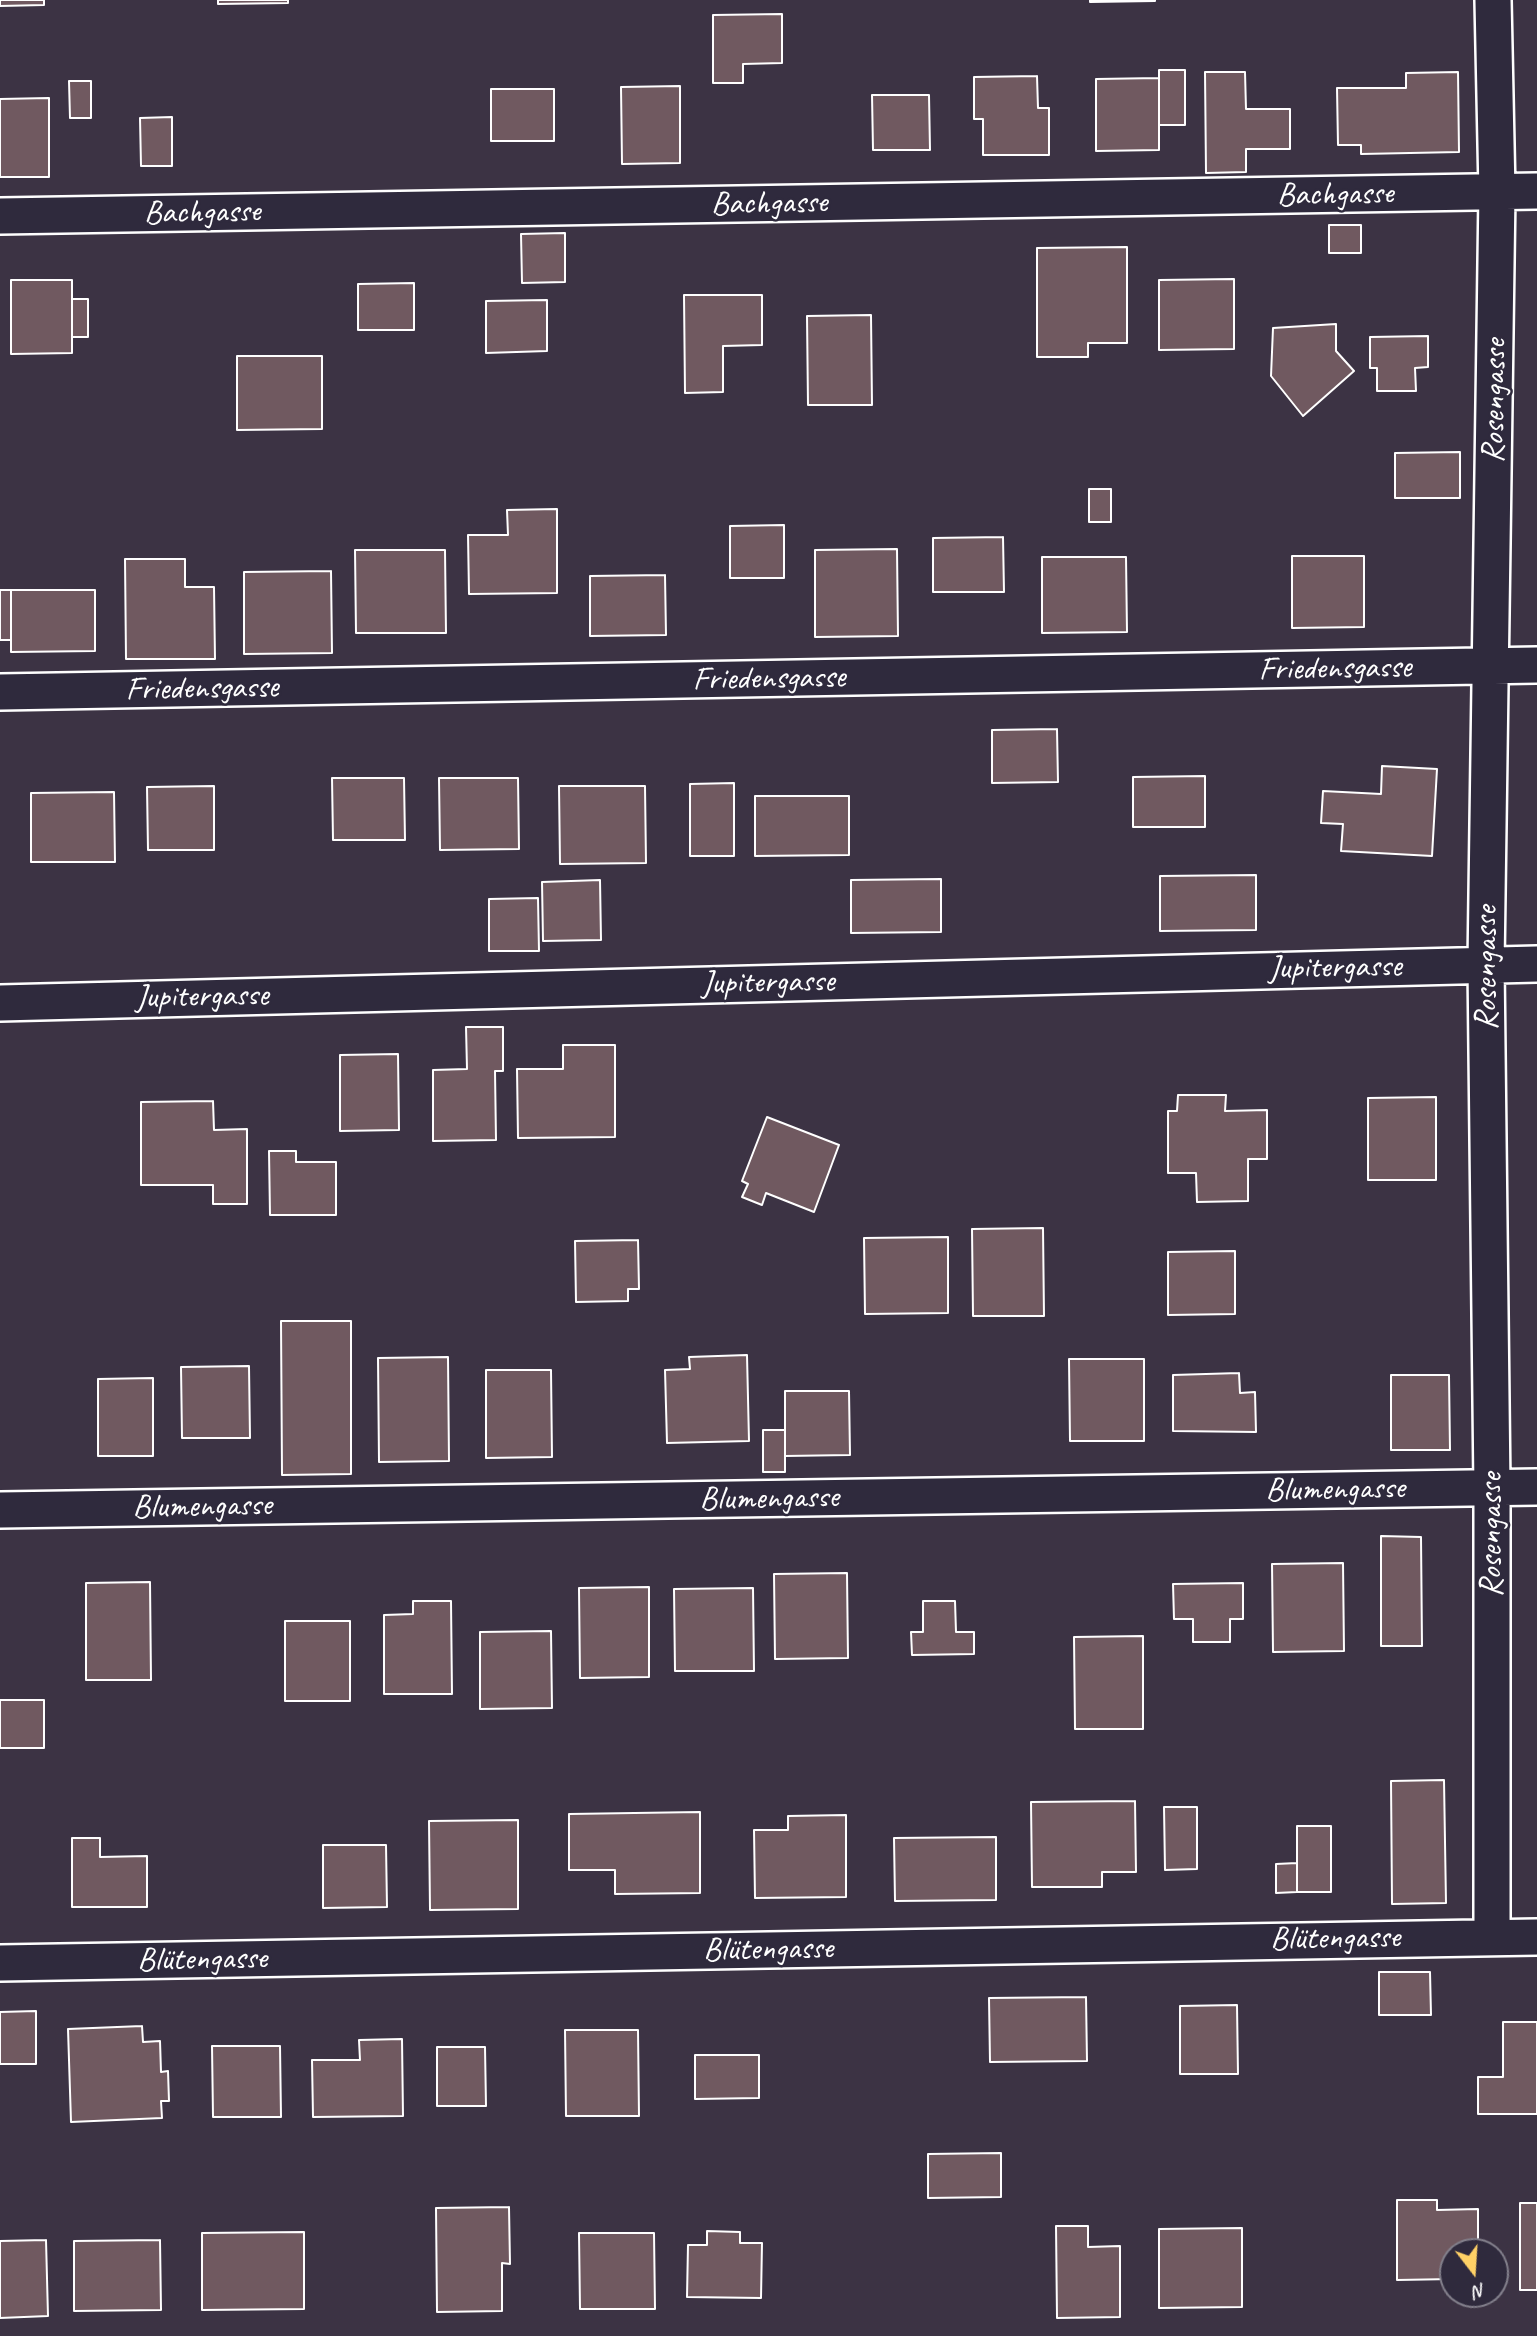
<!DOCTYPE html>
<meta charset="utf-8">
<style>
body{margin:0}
#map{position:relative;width:1537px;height:2336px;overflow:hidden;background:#3c3344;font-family:Caveat,sans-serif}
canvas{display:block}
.north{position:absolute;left:1439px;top:2238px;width:70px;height:70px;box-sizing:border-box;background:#2f2a3d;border:2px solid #827f8b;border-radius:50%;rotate:163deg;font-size:19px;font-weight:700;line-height:28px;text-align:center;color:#fff}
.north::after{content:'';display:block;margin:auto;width:24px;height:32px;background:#ffd166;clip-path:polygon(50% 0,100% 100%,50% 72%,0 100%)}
</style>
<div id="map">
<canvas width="1537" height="2336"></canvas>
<div class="north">N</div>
</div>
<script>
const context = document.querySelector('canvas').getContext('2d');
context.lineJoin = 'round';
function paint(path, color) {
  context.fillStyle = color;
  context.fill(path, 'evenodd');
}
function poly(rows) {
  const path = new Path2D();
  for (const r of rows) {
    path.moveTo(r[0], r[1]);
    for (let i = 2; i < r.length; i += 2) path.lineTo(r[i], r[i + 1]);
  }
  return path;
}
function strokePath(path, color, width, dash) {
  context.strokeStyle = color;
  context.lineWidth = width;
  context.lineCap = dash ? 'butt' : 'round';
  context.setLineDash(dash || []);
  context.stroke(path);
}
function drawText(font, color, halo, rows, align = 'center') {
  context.font = font + ' Caveat,sans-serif';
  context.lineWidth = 5;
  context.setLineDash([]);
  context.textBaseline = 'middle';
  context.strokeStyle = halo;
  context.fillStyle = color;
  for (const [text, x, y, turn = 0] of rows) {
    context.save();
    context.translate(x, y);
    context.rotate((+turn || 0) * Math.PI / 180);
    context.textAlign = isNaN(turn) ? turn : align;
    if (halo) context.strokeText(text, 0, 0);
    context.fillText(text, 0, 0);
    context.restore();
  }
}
const building = poly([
 [0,0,44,0,44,5,0,6,0,0],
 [218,0,288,0,288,3,218,4,218,0],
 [1090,0,1155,0,1155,1,1090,2,1090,0],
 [782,14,782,63,743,64,743,83,713,83,713,15,782,14],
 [1159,70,1185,70,1185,125,1159,125,1159,70],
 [1205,72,1245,72,1246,109,1290,109,1290,149,1246,149,1246,172,1206,173,1205,72],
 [1458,72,1459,152,1361,154,1361,145,1338,145,1337,88,1406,88,1406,73,1458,72],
 [1037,76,1038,108,1049,108,1049,155,983,155,983,119,974,119,974,77,1037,76],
 [1159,78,1159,150,1096,151,1096,79,1159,78],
 [69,81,91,81,91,118,70,118,69,81],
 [680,86,680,163,622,164,621,87,680,86],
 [491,89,554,89,554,141,491,141,491,89],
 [872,95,929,95,930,150,873,150,872,95],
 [49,98,49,177,0,177,0,99,49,98],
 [172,117,172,166,141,166,140,118,172,117],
 [1329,225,1361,225,1361,253,1329,253,1329,225],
 [565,233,565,282,522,283,521,234,565,233],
 [1127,247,1127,343,1088,343,1088,357,1037,357,1037,248,1127,247],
 [1234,279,1234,349,1159,350,1159,280,1234,279],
 [11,280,72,280,72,353,11,354,11,280],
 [414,283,414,330,358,330,358,284,414,283],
 [684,295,762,295,762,345,723,346,723,392,685,393,684,295],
 [72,299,88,299,88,337,72,337,72,299],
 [547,300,547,351,486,353,486,301,547,300],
 [871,315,872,405,808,405,807,316,871,315],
 [1336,324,1336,351,1354,371,1303,416,1271,376,1273,328,1336,324],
 [1428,336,1428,367,1415,368,1416,391,1377,391,1377,368,1370,368,1370,337,1428,336],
 [237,356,322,356,322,429,237,430,237,356],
 [1460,452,1460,498,1395,498,1395,453,1460,452],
 [1089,489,1111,489,1111,522,1089,522,1089,489],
 [557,509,557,593,469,594,468,535,508,535,507,510,557,509],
 [784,525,784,578,730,578,730,526,784,525],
 [1003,537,1004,592,933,592,933,538,1003,537],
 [897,549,898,636,815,637,815,550,897,549],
 [355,550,445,550,446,633,356,633,355,550],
 [1292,556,1364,556,1364,627,1292,628,1292,556],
 [1042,557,1126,557,1127,632,1042,633,1042,557],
 [125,559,185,559,185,587,214,587,215,659,126,659,125,559],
 [331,571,332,653,244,654,244,572,331,571],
 [665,575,666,635,590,636,590,576,665,575],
 [0,590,11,590,11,640,0,640,0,590],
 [11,590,95,590,95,651,11,652,11,590],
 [1057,729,1058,782,992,783,992,730,1057,729],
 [1382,766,1437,769,1432,856,1341,851,1343,824,1321,823,1323,791,1381,794,1382,766],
 [1205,776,1205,827,1133,827,1133,777,1205,776],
 [332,778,404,778,405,840,333,840,332,778],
 [439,778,518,778,519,849,440,850,439,778],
 [734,783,734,856,690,856,690,784,734,783],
 [214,786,214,850,148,850,147,787,214,786],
 [559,786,645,786,646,863,560,864,559,786],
 [114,792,115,862,31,862,31,793,114,792],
 [755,796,849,796,849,855,755,856,755,796],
 [1256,875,1256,930,1160,931,1160,876,1256,875],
 [941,879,941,932,851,933,851,880,941,879],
 [600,880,601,940,543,941,542,882,600,880],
 [538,898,539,951,489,951,489,899,538,898],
 [466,1027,503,1027,503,1071,495,1071,496,1140,433,1141,433,1070,467,1069,466,1027],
 [563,1045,615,1045,615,1137,518,1138,517,1069,563,1069,563,1045],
 [398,1054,399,1130,340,1131,340,1055,398,1054],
 [1178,1095,1226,1095,1225,1111,1267,1110,1267,1159,1248,1159,1248,1201,1197,1202,1196,1173,1168,1173,1168,1111,1177,1111,1178,1095],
 [1436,1097,1436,1180,1368,1180,1368,1098,1436,1097],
 [213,1101,214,1130,247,1129,247,1204,213,1204,213,1185,141,1185,141,1102,213,1101],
 [767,1117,839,1145,814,1212,766,1193,762,1205,742,1197,748,1184,742,1181,767,1117],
 [269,1151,296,1151,296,1162,336,1162,336,1215,270,1215,269,1151],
 [1043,1228,1044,1316,973,1316,972,1229,1043,1228],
 [948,1237,948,1313,865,1314,864,1238,948,1237],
 [638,1240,639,1289,628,1289,628,1301,576,1302,575,1241,638,1240],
 [1235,1251,1235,1314,1168,1315,1168,1252,1235,1251],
 [281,1321,351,1321,351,1474,282,1475,281,1321],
 [747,1355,749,1441,667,1443,665,1370,690,1369,689,1357,747,1355],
 [448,1357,449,1461,379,1462,378,1358,448,1357],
 [1069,1359,1144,1359,1144,1441,1070,1441,1069,1359],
 [249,1366,250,1438,182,1438,181,1367,249,1366],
 [486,1370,551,1370,552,1457,486,1458,486,1370],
 [1239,1373,1240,1393,1255,1392,1256,1432,1173,1431,1173,1375,1239,1373],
 [1391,1375,1449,1375,1450,1450,1391,1450,1391,1375],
 [153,1378,153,1456,98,1456,98,1379,153,1378],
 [785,1391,849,1391,850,1455,785,1456,785,1391],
 [763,1430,785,1430,785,1472,763,1472,763,1430],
 [1381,1536,1421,1537,1422,1646,1381,1646,1381,1536],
 [1343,1563,1344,1651,1273,1652,1272,1564,1343,1563],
 [847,1573,848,1658,775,1659,774,1574,847,1573],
 [150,1582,151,1680,86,1680,86,1583,150,1582],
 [1243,1583,1243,1619,1230,1619,1230,1642,1193,1642,1193,1619,1174,1619,1173,1584,1243,1583],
 [649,1587,649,1677,580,1678,579,1588,649,1587],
 [753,1588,754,1671,675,1671,674,1589,753,1588],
 [413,1601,451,1601,452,1694,384,1694,384,1615,413,1614,413,1601],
 [923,1601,955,1601,956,1632,974,1632,974,1654,912,1655,911,1632,923,1632,923,1601],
 [285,1621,350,1621,350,1701,285,1701,285,1621],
 [551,1631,552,1708,480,1709,480,1632,551,1631],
 [1143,1636,1143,1729,1075,1729,1074,1637,1143,1636],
 [0,1700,44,1700,44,1748,0,1748,0,1700],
 [1444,1780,1446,1903,1392,1904,1391,1781,1444,1780],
 [1135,1801,1136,1872,1102,1872,1102,1887,1032,1887,1031,1802,1135,1801],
 [1164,1807,1197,1807,1197,1869,1165,1870,1164,1807],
 [700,1812,700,1893,615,1894,615,1870,569,1870,569,1814,700,1812],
 [846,1815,846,1897,755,1898,754,1830,788,1830,788,1816,846,1815],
 [518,1820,518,1909,430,1910,429,1821,518,1820],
 [1297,1826,1331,1826,1331,1892,1297,1892,1297,1826],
 [996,1837,996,1900,895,1901,894,1838,996,1837],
 [72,1838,100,1838,100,1857,147,1856,147,1907,72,1907,72,1838],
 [323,1845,386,1845,387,1907,323,1908,323,1845],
 [1297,1863,1297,1892,1276,1893,1276,1864,1297,1863],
 [1379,1972,1430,1972,1431,2015,1379,2015,1379,1972],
 [1086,1997,1087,2061,990,2062,989,1998,1086,1997],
 [1237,2005,1238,2074,1180,2074,1180,2006,1237,2005],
 [36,2011,36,2064,0,2064,0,2012,36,2011],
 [1503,2022,1537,2022,1537,2114,1478,2114,1478,2077,1503,2077,1503,2022],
 [142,2026,143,2042,160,2041,161,2072,168,2071,169,2101,161,2101,162,2118,71,2122,68,2029,142,2026],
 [565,2030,638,2030,639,2116,566,2116,565,2030],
 [402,2039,403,2116,313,2117,312,2060,360,2060,359,2040,402,2039],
 [212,2046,280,2046,281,2117,213,2117,212,2046],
 [437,2047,485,2047,486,2106,437,2106,437,2047],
 [695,2055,759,2055,759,2098,695,2099,695,2055],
 [1001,2153,1001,2197,928,2198,928,2154,1001,2153],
 [1397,2200,1437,2200,1437,2210,1478,2209,1478,2252,1453,2252,1453,2279,1397,2280,1397,2200],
 [1520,2203,1537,2203,1537,2290,1520,2290,1520,2203],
 [509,2207,510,2264,502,2263,502,2311,437,2312,436,2208,509,2207],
 [1056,2226,1088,2226,1088,2247,1120,2246,1120,2317,1057,2318,1056,2226],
 [1242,2228,1242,2307,1159,2308,1159,2229,1242,2228],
 [707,2231,740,2232,740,2243,762,2243,761,2298,687,2297,688,2245,707,2245,707,2231],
 [304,2232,304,2309,202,2310,202,2233,304,2232],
 [579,2233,654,2233,655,2309,580,2309,579,2233],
 [46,2240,48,2316,0,2318,0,2241,46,2240],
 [160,2240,161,2310,74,2311,74,2241,160,2240]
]);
paint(building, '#705960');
strokePath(building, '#fff', 2);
const minor = poly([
 [0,216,1537,191],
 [0,692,1537,665],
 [0,1003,1537,964],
 [0,1510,1537,1487],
 [1492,1937,1492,1488,1486,964,1497,192,1493,0],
 [0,1963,1537,1937]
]);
strokePath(minor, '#fff', 40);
strokePath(minor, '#2f2a3d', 35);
drawText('33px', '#fff', '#2f2a3d', [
 ["Bachgasse",1335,195,-1],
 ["Bachgasse",769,204,-1],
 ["Bachgasse",202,213,-1],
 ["Rosengasse",1495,401,-89],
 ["Friedensgasse",1335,669,-1],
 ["Friedensgasse",769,679,-1],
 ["Friedensgasse",202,689,-1],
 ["Jupitergasse",1335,968,-1],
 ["Rosengasse",1487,968,-90],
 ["Jupitergasse",768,983,-1],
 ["Jupitergasse",202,997,-1],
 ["Blumengasse",1335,1490,-1],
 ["Blumengasse",769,1499,-1],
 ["Blumengasse",202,1507,-1],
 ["Rosengasse",1492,1535,-90],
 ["Blütengasse",1335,1939,-1],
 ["Blütengasse",768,1950,-1],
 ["Blütengasse",202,1960,-1]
]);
</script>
